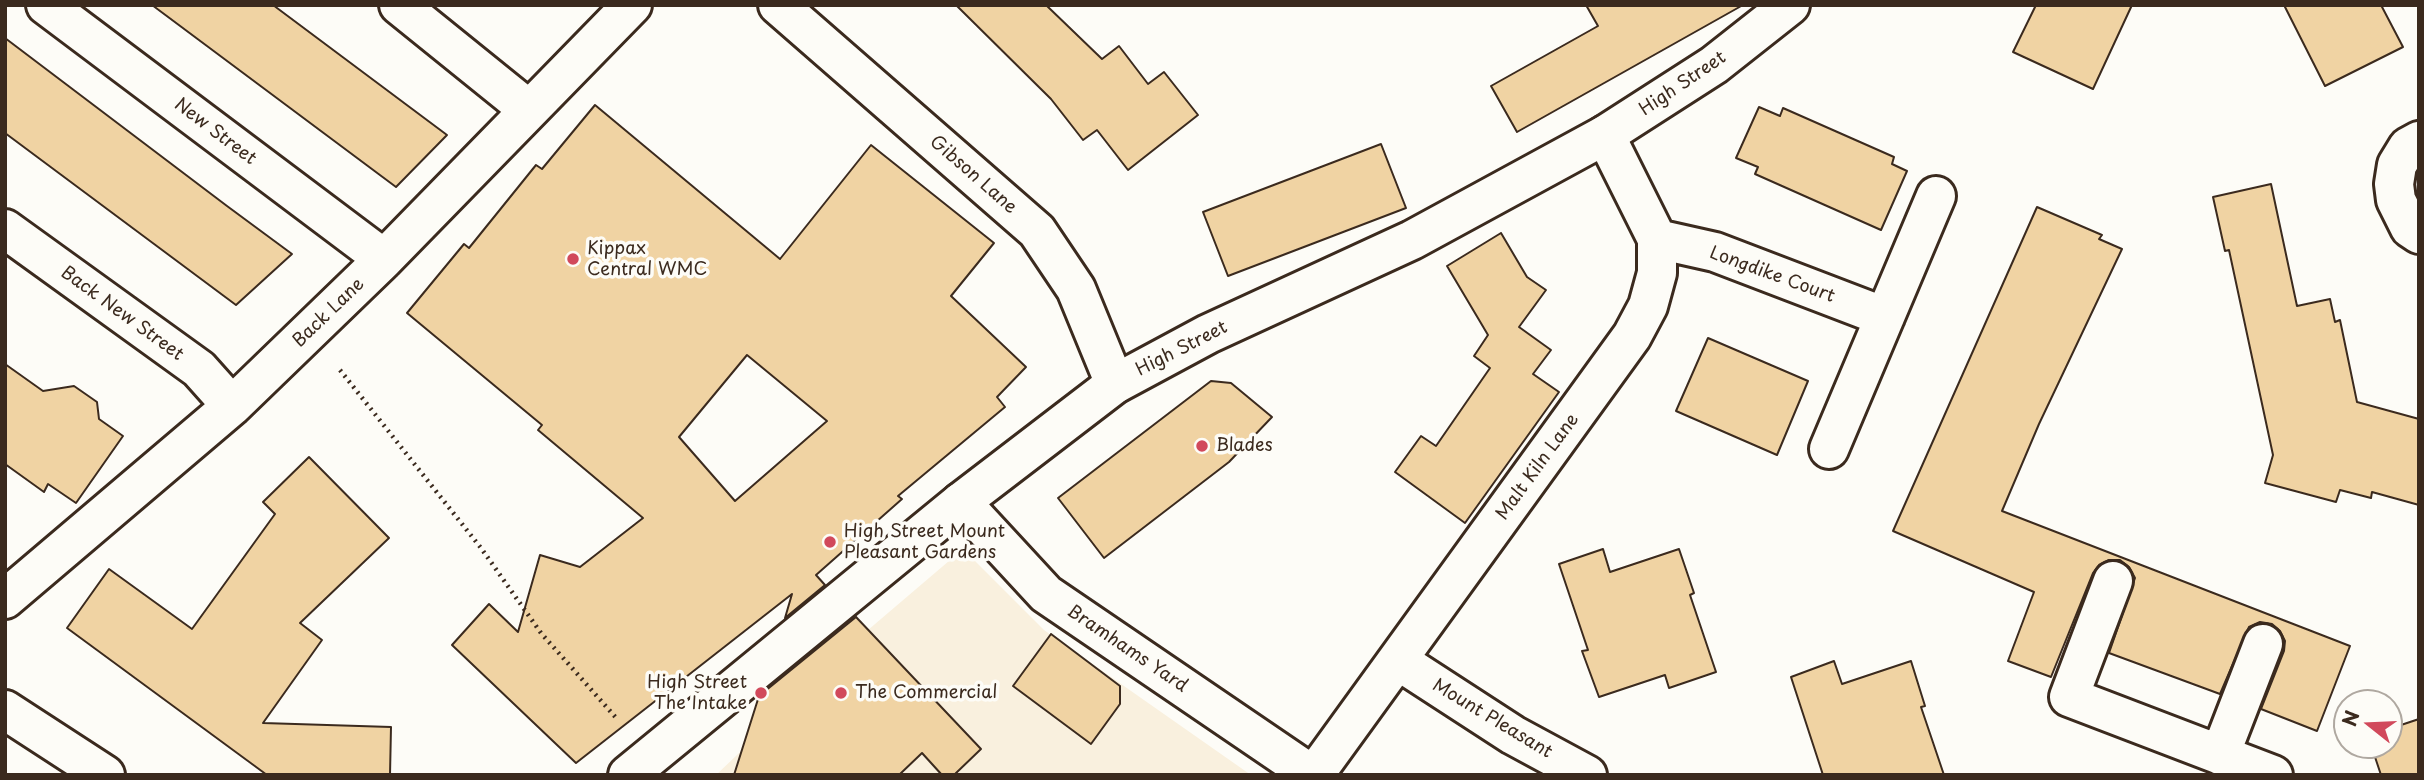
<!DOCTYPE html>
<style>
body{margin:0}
#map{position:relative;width:2424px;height:780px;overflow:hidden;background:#fdfcf7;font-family:"Playpen Sans",sans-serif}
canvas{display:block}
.frame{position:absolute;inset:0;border:7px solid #3b2a1e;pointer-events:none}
.north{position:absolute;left:2333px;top:689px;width:70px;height:70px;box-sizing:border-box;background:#fdfcf7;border:2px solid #afa8a0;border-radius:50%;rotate:288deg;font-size:19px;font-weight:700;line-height:28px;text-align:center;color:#3b2a1e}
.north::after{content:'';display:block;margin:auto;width:24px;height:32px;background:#d1495b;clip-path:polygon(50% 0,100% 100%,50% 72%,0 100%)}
</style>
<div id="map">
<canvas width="2424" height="780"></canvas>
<div class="frame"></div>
<div class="north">N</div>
</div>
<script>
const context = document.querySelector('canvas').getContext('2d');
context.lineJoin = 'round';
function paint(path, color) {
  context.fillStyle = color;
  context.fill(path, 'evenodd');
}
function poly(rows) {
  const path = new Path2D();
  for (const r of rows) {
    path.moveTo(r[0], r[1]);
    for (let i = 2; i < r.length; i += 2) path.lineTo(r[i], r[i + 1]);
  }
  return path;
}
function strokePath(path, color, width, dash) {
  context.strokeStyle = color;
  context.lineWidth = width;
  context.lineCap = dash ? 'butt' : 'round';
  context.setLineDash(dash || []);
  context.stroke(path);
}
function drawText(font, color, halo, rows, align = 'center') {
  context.font = font + ' "Playpen Sans",sans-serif';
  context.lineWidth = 7;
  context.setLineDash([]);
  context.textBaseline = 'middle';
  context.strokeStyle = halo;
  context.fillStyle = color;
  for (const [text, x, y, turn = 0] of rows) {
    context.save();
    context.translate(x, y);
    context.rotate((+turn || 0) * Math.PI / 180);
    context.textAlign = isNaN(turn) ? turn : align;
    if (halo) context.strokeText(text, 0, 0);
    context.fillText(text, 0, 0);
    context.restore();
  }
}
paint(poly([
 [963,549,1044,630,1251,775,716,775,868,630]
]), '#f9f0de');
const building = poly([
 [152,5,273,5,447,135,396,187,152,5],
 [956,5,1046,5,1102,59,1119,46,1148,84,1164,72,1198,115,1128,170,1097,130,1083,140,1051,99,956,5],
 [1586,5,1743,5,1517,132,1491,86,1598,26,1586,5],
 [2036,5,2132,5,2093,89,2013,52,2036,5],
 [2284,5,2381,5,2403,47,2325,86,2284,5],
 [5,38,227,206,292,254,236,305,5,133,5,38],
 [595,105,780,259,871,145,994,243,951,296,1026,367,997,397,1005,407,898,496,902,499,816,575,825,585,785,618,792,594,576,763,452,645,489,604,518,632,540,555,580,567,643,518,538,430,542,425,407,313,464,244,469,248,536,165,542,169,595,105],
 [747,355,827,421,735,501,679,437,747,355],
 [1759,107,1780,116,1783,108,1894,157,1892,164,1907,171,1881,230,1755,174,1758,167,1736,158,1759,107],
 [1381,144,1406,208,1228,276,1203,212,1381,144],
 [2271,184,2297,306,2330,299,2335,322,2340,320,2357,402,2419,419,2419,505,2372,492,2371,498,2340,490,2336,502,2265,483,2273,455,2229,250,2225,251,2213,197,2271,184],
 [2037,207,2102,235,2099,239,2122,249,2039,424,2002,511,2350,646,2317,731,2261,709,2284,651,2285,641,2280,631,2272,624,2260,622,2249,627,2220,694,2109,653,2135,578,2129,567,2120,560,2109,560,2099,565,2093,573,2051,677,2008,661,2034,592,1893,531,2037,207],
 [1501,233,1527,277,1546,290,1519,327,1551,350,1533,374,1559,392,1465,523,1395,472,1421,436,1436,446,1490,368,1474,356,1488,335,1447,266,1501,233],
 [1708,338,1808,381,1777,455,1676,411,1708,338],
 [5,364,43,391,74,386,97,402,99,419,123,436,76,503,48,484,44,492,5,464,5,364],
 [1211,381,1231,383,1272,417,1229,462,1104,558,1058,498,1211,381],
 [309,457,389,538,300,623,322,640,263,723,391,727,390,775,267,775,67,628,109,569,192,629,275,514,263,502,309,457],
 [1603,549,1610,572,1679,549,1694,593,1690,595,1716,672,1669,688,1665,675,1599,697,1582,651,1588,650,1559,564,1603,549],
 [856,617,981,749,954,775,942,775,922,753,899,775,734,775,759,696,856,617],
 [1051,634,1120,686,1120,704,1091,744,1013,686,1051,634],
 [1834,661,1842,684,1911,661,1925,706,1921,707,1944,775,1823,775,1791,677,1834,661],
 [2419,719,2419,775,2381,775,2371,745,2389,745,2389,729,2419,719]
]);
paint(building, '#f0d3a3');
strokePath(building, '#3b2a1e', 2);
const minor = poly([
 [46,5,384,259],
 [399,5,529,110],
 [778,5,1037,231,1076,289,1115,384],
 [2419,141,2408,147,2397,165,2394,184,2396,200,2410,228,2419,234],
 [5,229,199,369,232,406],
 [1657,239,1715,252,1885,317],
 [1829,449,1936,196],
 [961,502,1046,594,1312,775],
 [2113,581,2069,697,2273,775],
 [5,599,232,406,384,259,632,5],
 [1399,661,1513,735,1587,775],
 [5,710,105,775],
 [2220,755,2263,644],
 [1314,775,1632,336,1648,306,1657,273,1657,239,1605,135]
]);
const major = poly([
 [628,775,961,502,1115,384,1208,334,1412,240,1605,135,1714,65,1790,5]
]);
strokePath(minor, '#3b2a1e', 44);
strokePath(major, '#3b2a1e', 44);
strokePath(poly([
 [340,370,481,548,541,633,618,720]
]), '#3b2a1e', 4.5, [2, 5]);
strokePath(minor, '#fdfcf7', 38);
strokePath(major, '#fdfcf7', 38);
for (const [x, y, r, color] of [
 [573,259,7,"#d1495b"],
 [1202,446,7,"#d1495b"],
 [830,542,7,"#d1495b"],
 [761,693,7,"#d1495b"],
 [841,693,7,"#d1495b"]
]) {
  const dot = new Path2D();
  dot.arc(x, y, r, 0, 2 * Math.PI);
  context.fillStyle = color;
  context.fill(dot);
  strokePath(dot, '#fdfcf7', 2.5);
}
drawText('18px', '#3b2a1e', '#fdfcf7', [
 ["High Street",1683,84,-34],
 ["New Street",215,132,37],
 ["Gibson Lane",973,175,41],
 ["Longdike Court",1772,275,20],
 ["Back Lane",329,313,-44],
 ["Back New Street",122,314,36],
 ["High Street",1182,349,-27],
 ["Malt Kiln Lane",1538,467,-54],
 ["Bramhams Yard",1127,649,34],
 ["Mount Pleasant",1492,719,31]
]);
drawText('18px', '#3b2a1e', '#fdfcf7', [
 ["Kippax",587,249],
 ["Central WMC",587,270],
 ["Blades",1216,446],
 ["High Street Mount",844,532],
 ["Pleasant Gardens",844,553],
 ["High Street",747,683,"right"],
 ["The Intake",747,704,"right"],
 ["The Commercial",855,693]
], 'left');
</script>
